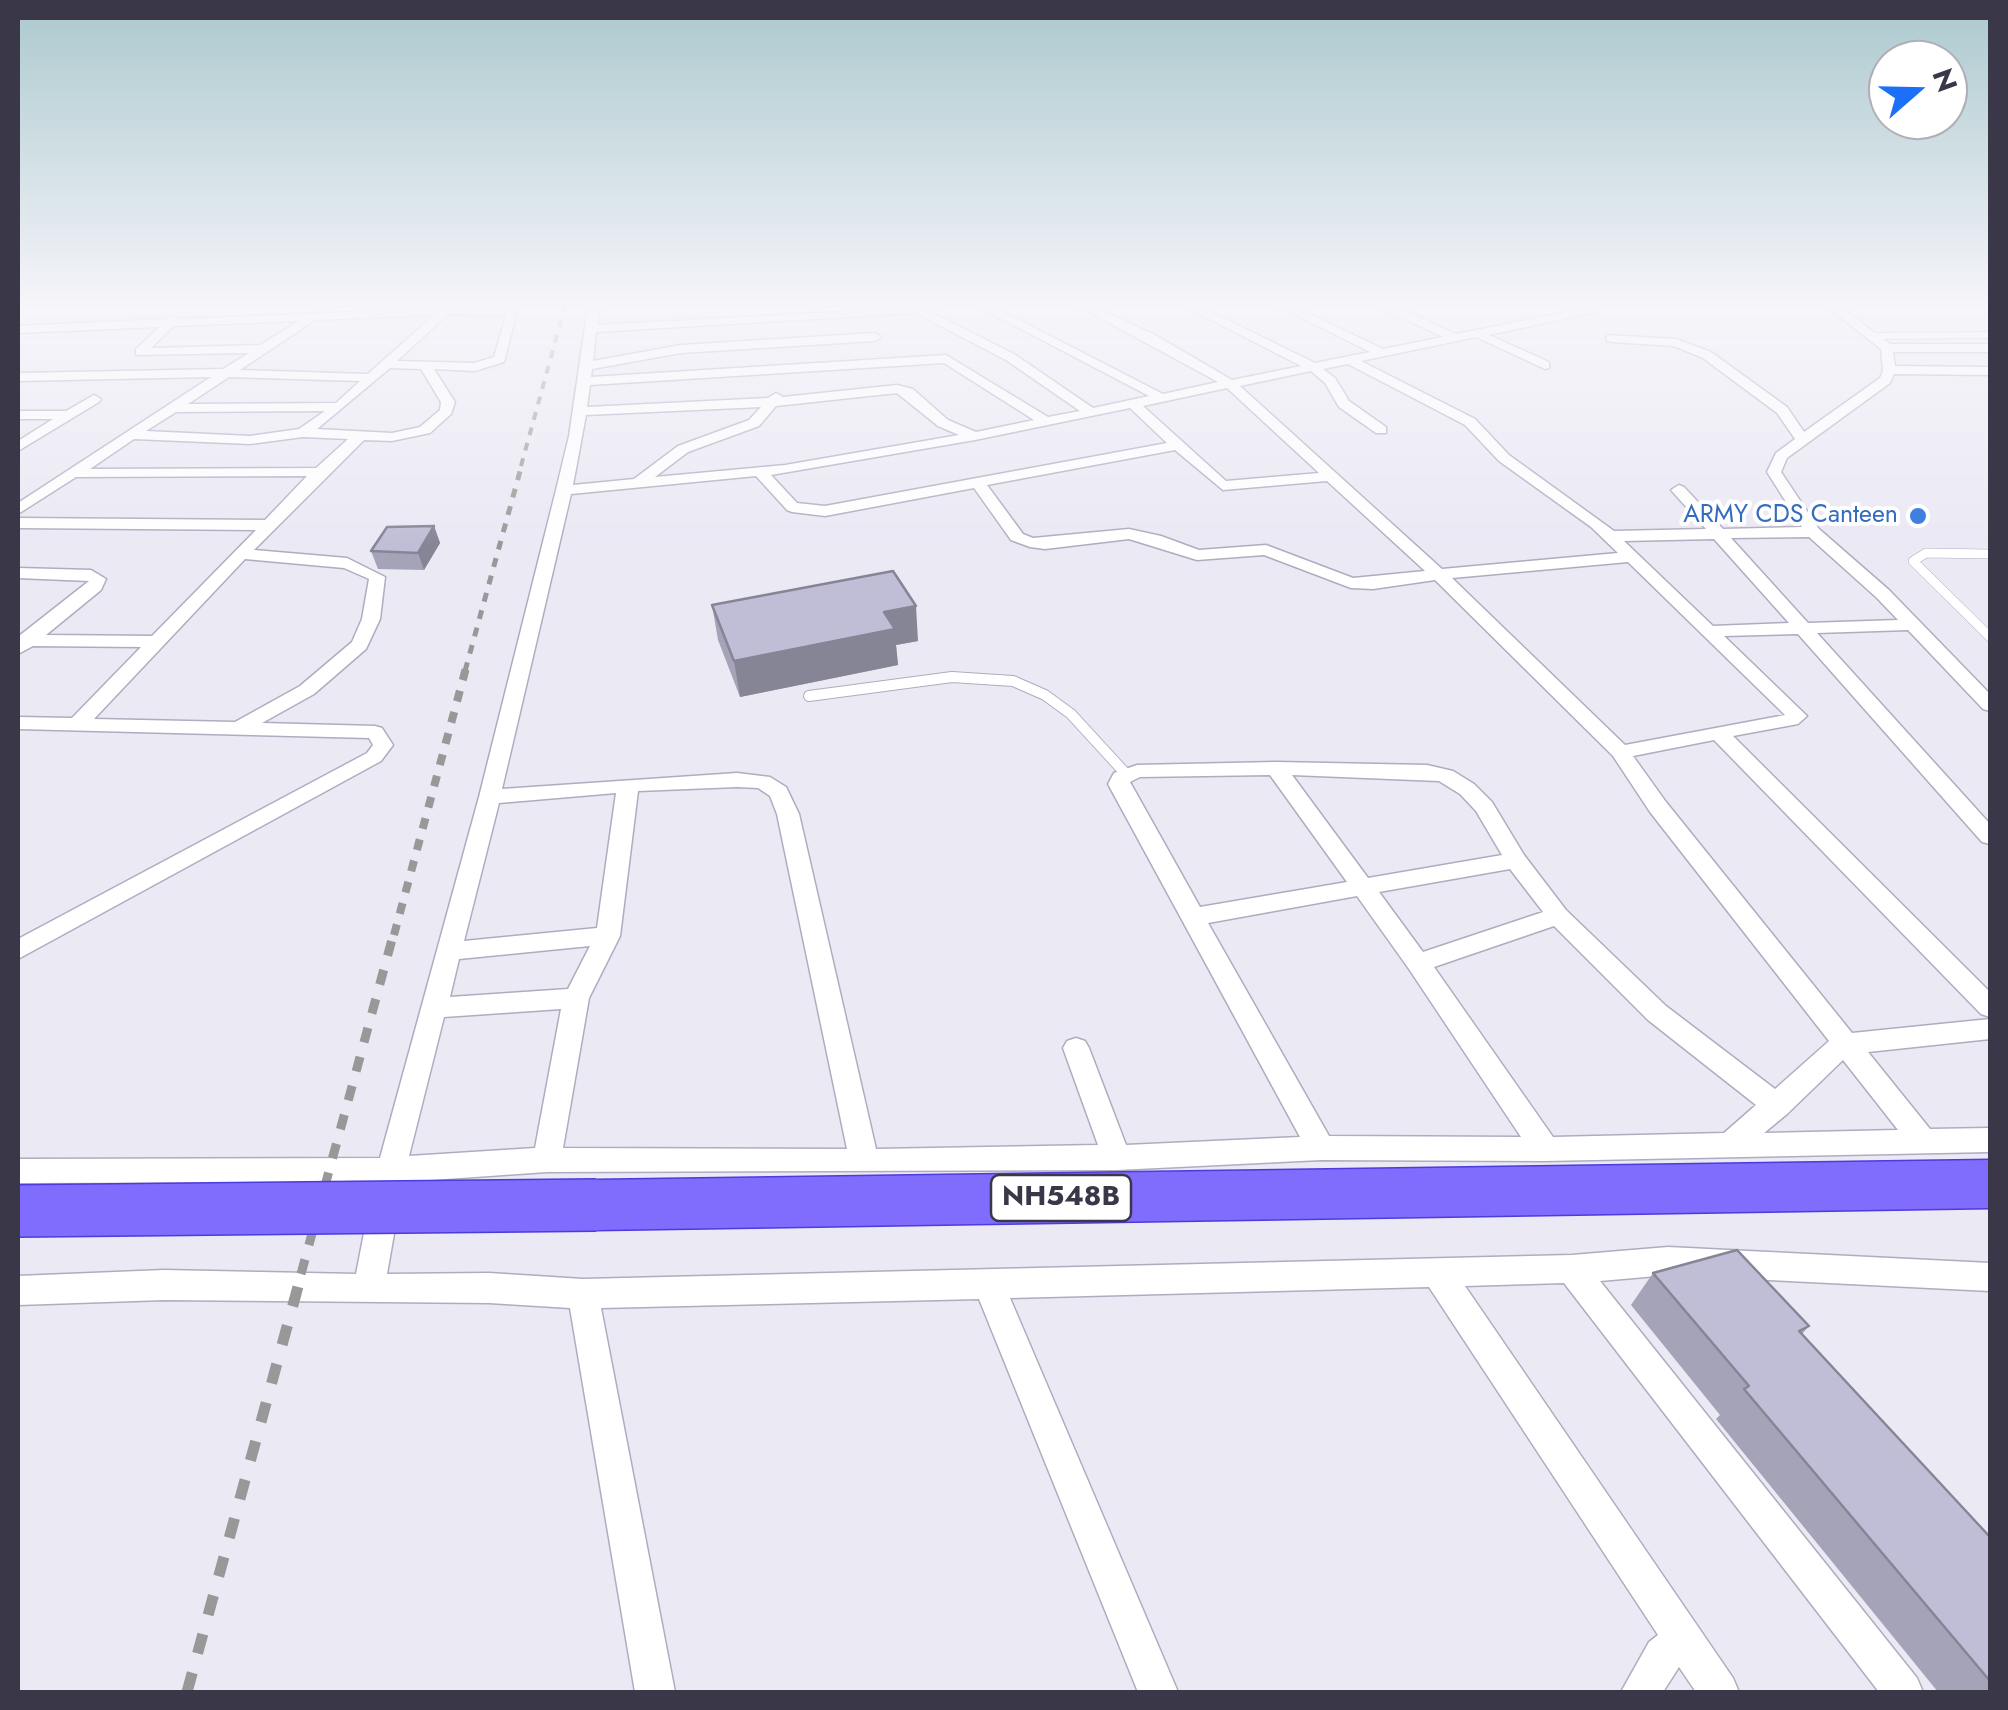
<!DOCTYPE html>
<style>
body{margin:0}
#map{position:relative;width:2008px;height:1710px;overflow:hidden;background:#ebe9f4;font-family:Jost,sans-serif}
canvas{display:block}
.frame{position:absolute;inset:0;border:20px solid #393748;pointer-events:none}
.north{position:absolute;left:1868px;top:40px;width:100px;height:100px;box-sizing:border-box;background:#fff;border:2px solid #b0afb6;border-radius:50%;rotate:70deg;font-size:28px;font-weight:700;line-height:40px;text-align:center;color:#393748}
.north::after{content:'';display:block;margin:auto;width:35px;height:45px;background:#1c6ff9;clip-path:polygon(50% 0,100% 100%,50% 72%,0 100%)}
</style>
<div id="map">
<canvas width="2008" height="1710"></canvas>
<div class="frame"></div>
<div class="north">N</div>
</div>
<script>
const context = document.querySelector('canvas').getContext('2d');
context.lineJoin = 'round';
function poly(rows) {
  const path = new Path2D();
  for (const r of rows) {
    path.moveTo(r[0], r[1]);
    for (let i = 2; i < r.length; i += 2) path.lineTo(r[i], r[i + 1]);
  }
  return path;
}
function strokePath(path, color, width, dash) {
  context.strokeStyle = color;
  context.lineWidth = width;
  context.lineCap = dash ? 'butt' : 'round';
  context.setLineDash(dash || []);
  context.stroke(path);
}
function paint(path, color) {
  context.fillStyle = color;
  context.fill(path, 'evenodd');
}
function drawText(font, color, halo, rows, align = 'center') {
  context.font = font + ' Jost,sans-serif';
  context.lineWidth = 8;
  context.setLineDash([]);
  context.textBaseline = 'middle';
  context.strokeStyle = halo;
  context.fillStyle = color;
  for (const [text, x, y, turn = 0] of rows) {
    context.save();
    context.translate(x, y);
    context.rotate((+turn || 0) * Math.PI / 180);
    context.textAlign = isNaN(turn) ? turn : align;
    if (halo) context.strokeText(text, 0, 0);
    context.fillText(text, 0, 0);
    context.restore();
  }
}
const laneFar2 = poly([
 [1872,336,1990,335]
]);
const laneFar1 = poly([
 [1990,554,1926,553,1913,561,1990,637]
]);
const lane = poly([
 [809,696,952,677,1013,681,1045,695,1071,714,1126,774]
]);
const street = poly([
 [588,306,600,306,597,325,946,306,929,311,1014,354,1093,408,1149,396,977,306,992,306,1163,394,1218,382,1078,306,1093,306,1155,335,1232,380,1301,366,1184,306,1199,306,1315,363,1370,352,1278,306,1293,306,1383,349,1443,337,1377,306,1393,306,1456,334,1592,307,1596,312,1489,335,1549,362,1549,368,1545,369,1476,337,1361,361,1475,419,1509,455,1614,531,1706,529,1671,490,1679,485,1684,487,1723,529,1802,527,1767,472,1776,453,1795,439,1777,413,1703,358,1674,346,1611,342,1607,341,1607,335,1676,339,1711,352,1787,407,1804,432,1880,378,1883,371,1881,349,1826,306,1839,306,1890,344,1990,344,1990,352,1893,352,1895,366,1990,367,1990,375,1894,374,1890,383,1787,458,1781,472,1819,529,1889,590,1990,694,1990,711,1983,709,1908,630,1817,633,1990,824,1990,844,1982,842,1798,634,1724,636,1807,716,1798,724,1733,736,1990,992,1990,1017,1981,1014,1714,740,1633,756,1666,802,1852,1033,1990,1019,1990,1039,1868,1052,1930,1129,1990,1128,1990,1152,1545,1161,1321,1160,1117,1170,547,1172,403,1182,387,1274,489,1273,583,1279,1572,1255,1668,1247,1990,1263,1990,1291,1668,1275,1600,1281,1917,1678,1923,1692,1879,1692,1564,1283,1465,1286,1733,1678,1739,1692,1696,1692,1679,1667,1663,1692,1621,1692,1649,1642,1658,1635,1429,1287,1010,1298,1178,1692,1138,1692,979,1299,601,1308,675,1692,635,1692,570,1308,489,1303,164,1300,18,1305,18,1276,164,1270,356,1274,374,1182,18,1183,18,1159,380,1158,479,797,556,490,569,436,588,306],
 [915,313,1006,360,1080,411,1048,417,946,355,591,377,592,369,681,353,875,341,881,337,875,333,681,345,593,361,596,332,915,313],
 [944,363,1034,420,976,432,948,420,913,389,897,385,783,397,776,393,768,398,587,407,590,385,944,363],
 [1348,364,1465,425,1499,461,1591,527,1618,553,1442,569,1240,386,1311,371,1325,383,1339,407,1376,433,1386,433,1386,427,1349,401,1335,378,1323,369,1348,364],
 [1227,388,1319,473,1226,481,1143,406,1227,388],
 [897,393,938,426,959,435,785,465,655,477,688,452,759,426,776,406,897,393],
 [761,407,749,420,678,446,634,479,573,485,586,415,761,407],
 [1130,408,1167,443,825,506,797,503,771,475,975,440,1130,408],
 [1175,450,1223,490,1327,481,1425,571,1353,578,1266,545,1199,550,1161,536,1129,529,1033,538,1023,534,987,485,1175,450],
 [756,476,787,510,792,512,825,516,974,488,1011,540,1030,547,1045,549,1129,539,1197,560,1264,555,1351,588,1373,589,1435,580,1613,756,1650,812,1829,1041,1775,1089,1666,1006,1566,910,1524,855,1492,802,1474,784,1453,771,1427,765,1276,762,1137,765,1114,773,1108,784,1300,1137,1126,1145,1089,1048,1085,1041,1076,1038,1067,1041,1063,1048,1098,1145,876,1149,799,814,786,787,770,777,737,773,502,789,571,494,756,476],
 [1809,537,1877,598,1898,620,1808,623,1731,538,1809,537],
 [1714,539,1789,623,1713,626,1624,541,1714,539],
 [1628,562,1785,715,1625,745,1452,578,1628,562],
 [1270,775,1347,882,1200,907,1130,782,1140,777,1270,775],
 [1292,775,1439,781,1460,794,1476,811,1502,855,1368,878,1292,775],
 [737,787,758,788,770,796,777,814,847,1149,563,1148,589,998,620,936,638,791,737,787],
 [616,793,597,928,464,941,499,803,616,793],
 [1510,869,1543,912,1423,952,1379,892,1510,869],
 [1357,896,1409,969,1521,1137,1329,1136,1208,923,1357,896],
 [1554,926,1648,1020,1756,1105,1724,1133,1553,1137,1434,967,1554,926],
 [590,946,568,989,450,997,459,959,590,946],
 [561,1009,535,1148,409,1156,444,1017,561,1009],
 [1843,1060,1898,1130,1764,1133,1787,1114,1843,1060],
 [445,308,517,311,504,362,475,371,434,369,455,402,451,414,430,433,392,441,364,440,254,550,347,558,385,577,380,619,366,649,314,694,262,723,375,726,382,728,393,745,381,761,18,959,18,939,367,753,373,745,369,738,18,729,18,717,72,718,141,647,33,646,18,654,19,636,89,581,18,578,18,568,91,570,106,579,101,590,46,635,152,636,256,530,18,528,18,518,265,520,307,476,76,477,18,514,18,503,211,377,18,381,18,373,223,369,249,353,136,355,136,349,159,327,18,333,18,326,166,319,173,316,179,319,445,308],
 [448,314,506,316,494,357,474,363,397,361,448,314],
 [434,315,368,374,240,370,315,320,434,315],
 [299,321,260,345,151,348,173,326,299,321],
 [390,368,421,369,441,402,440,410,420,427,392,433,317,429,390,368],
 [229,377,360,381,336,403,188,404,229,377],
 [325,411,299,429,250,436,146,431,176,412,325,411],
 [303,437,348,439,316,468,90,469,134,439,250,444,303,437],
 [245,559,344,568,369,579,362,619,352,642,300,686,235,722,94,719,245,559],
 [94,395,101,399,99,402,18,451,18,441,53,419,18,419,18,411,66,411,94,395]
]);
const highway = poly([
 [1990,1160,1990,1208,596,1230,576,1222,568,1205,576,1188,596,1180,1990,1160]
]);
strokePath(laneFar2, '#afacc0', 8);
strokePath(laneFar1, '#afacc0', 10);
strokePath(lane, '#afacc0', 12);
strokePath(street, '#afacc0', 3);
strokePath(highway, '#4c3bdd', 3);
strokePath(laneFar2, '#fff', 6);
strokePath(laneFar1, '#fff', 9);
strokePath(lane, '#fff', 10);
paint(street, '#fff');
paint(highway, '#806cfd');
strokePath(poly([
 [521,466,565,306]
]), '#989898', 4, [8, 8]);
strokePath(poly([
 [465,671,522,464]
]), '#989898', 5, [9, 9]);
strokePath(poly([
 [394,935,466,668]
]), '#989898', 8, [11, 11]);
strokePath(poly([
 [301,1274,394,932]
]), '#989898', 9, [15, 15]);
strokePath(poly([
 [187,1692,302,1272]
]), '#989898', 11, [20, 20]);
const highwayBridge = poly([
 [18,1211,596,1205]
]);
strokePath(highwayBridge, '#4c3bdd', 54, []);
strokePath(highwayBridge, '#806cfd', 51);
paint(poly([
 [434,526,440,543,424,570,378,569,371,551],
 [712,605,918,641,896,645,898,665,740,697,718,640],
 [1653,1273,1809,1326,1802,1334,1990,1537,1990,1692,1938,1692,1716,1419,1720,1415,1631,1305]
]), '#a5a3b8');
paint(poly([
 [434,526,440,543,424,570,418,553],
 [916,606,918,641,896,645,898,665,740,697,734,661,884,612]
]), '#868596');
const building = poly([
 [434,526,418,553,371,551,387,527,434,526],
 [893,571,916,606,884,612,895,629,734,661,712,605,893,571],
 [1737,1250,1809,1326,1799,1331,1990,1537,1990,1681,1744,1389,1749,1386,1653,1273,1737,1250]
]);
paint(building, '#c0bed6');
strokePath(building, '#868596', 2.5);
const sky = context.createLinearGradient(0, 0, 0, 545);
sky.addColorStop(0, '#abc9ce');
sky.addColorStop(0.56, '#f6f5fa');
sky.addColorStop(1, '#f6f5fa00');
context.fillStyle = sky;
context.fillRect(0, 0, 2008, 545);
for (const [x, y, r, color] of [
 [1918,516,10,"#3f7fe0"]
]) {
  const dot = new Path2D();
  dot.arc(x, y, r, 0, 2 * Math.PI);
  context.fillStyle = color;
  context.fill(dot);
  strokePath(dot, '#fff', 4);
}
drawText('25px', '#366cbe', '#fff', [
 ["ARMY CDS Canteen",1898,516]
], 'right');
for (const [x, y, w] of [
 [1061,1198,140]
]) {
  const box = new Path2D();
  box.roundRect(x - w / 2, y - 23, w, 46, 8);
  context.fillStyle = '#fff';
  context.fill(box);
  strokePath(box, '#393748', 2.5);
}
drawText('bold 28px', '#393748', null, [
 ["NH548B",1061,1198]
]);
</script>
